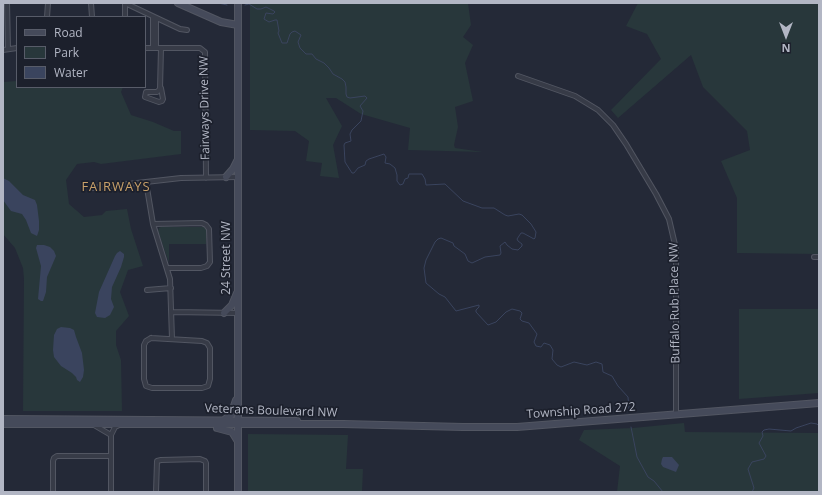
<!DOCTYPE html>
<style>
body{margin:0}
#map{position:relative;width:822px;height:495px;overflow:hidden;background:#242937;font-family:"Open Sans",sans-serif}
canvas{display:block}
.frame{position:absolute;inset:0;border:4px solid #b2b6c4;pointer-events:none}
.legend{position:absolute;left:16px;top:16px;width:130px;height:72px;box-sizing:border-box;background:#1c202c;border:1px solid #585c69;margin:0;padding:5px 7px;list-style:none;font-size:12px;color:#b2b6c4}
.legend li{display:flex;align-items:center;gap:8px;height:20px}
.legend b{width:20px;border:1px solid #585c69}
.north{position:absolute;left:766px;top:16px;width:40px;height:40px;-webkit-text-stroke:3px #1c202c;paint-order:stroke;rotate:180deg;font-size:11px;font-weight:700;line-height:16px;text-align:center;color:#b2b6c4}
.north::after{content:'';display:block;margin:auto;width:14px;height:18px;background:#b2b6c4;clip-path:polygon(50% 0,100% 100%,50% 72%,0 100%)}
</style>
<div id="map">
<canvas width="822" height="495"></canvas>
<div class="frame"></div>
<ul class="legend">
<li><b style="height:5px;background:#454a5a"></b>Road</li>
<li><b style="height:11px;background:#28373b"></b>Park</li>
<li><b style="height:11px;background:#3a445e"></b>Water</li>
</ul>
<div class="north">N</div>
</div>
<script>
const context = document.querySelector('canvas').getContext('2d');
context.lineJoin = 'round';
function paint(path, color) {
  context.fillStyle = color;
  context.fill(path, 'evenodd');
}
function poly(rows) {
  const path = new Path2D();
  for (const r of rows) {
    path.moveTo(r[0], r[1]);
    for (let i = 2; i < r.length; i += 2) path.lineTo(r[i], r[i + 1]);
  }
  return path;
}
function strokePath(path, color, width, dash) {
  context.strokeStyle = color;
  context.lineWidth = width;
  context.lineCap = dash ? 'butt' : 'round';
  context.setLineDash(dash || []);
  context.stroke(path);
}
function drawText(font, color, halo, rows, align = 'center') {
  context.font = font + ' "Open Sans",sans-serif';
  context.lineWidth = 3.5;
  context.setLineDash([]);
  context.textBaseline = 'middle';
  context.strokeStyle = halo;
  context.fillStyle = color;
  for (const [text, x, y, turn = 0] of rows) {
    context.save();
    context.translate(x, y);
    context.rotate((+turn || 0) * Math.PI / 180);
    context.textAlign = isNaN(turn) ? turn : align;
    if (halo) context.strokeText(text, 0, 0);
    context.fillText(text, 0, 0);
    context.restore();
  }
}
paint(poly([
 [250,3,468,3,471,25,463,37,473,45,465,63,473,101,455,107,458,127,454,145,455,148,483,152,408,150,410,128,361,114,336,98,326,98,342,126,333,145,339,178,320,176,322,163,306,161,309,141,295,131,250,130],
 [638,3,819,3,819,254,737,253,737,198,721,161,750,150,747,131,703,87,691,55,618,118,611,110,661,59,647,34,626,26],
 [17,81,17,87,123,87,121,92,131,115,153,122,174,131,181,131,181,154,101,164,94,162,77,164,66,180,69,204,84,217,102,215,106,211,127,209,131,229,143,266,128,270,120,292,129,316,116,331,116,345,121,360,122,411,23,411,24,279,23,268,15,248,3,234,3,82],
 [161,227,204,227,206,229,206,244,169,244,169,263,158,231,159,228],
 [739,309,819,309,819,393,739,399],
 [684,423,685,432,819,433,819,492,617,492,620,466,579,440,584,430,633,428],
 [248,434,348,435,346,469,363,469,362,492,248,492]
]), '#28373b');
paint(poly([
 [3,178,9,181,23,195,35,200,37,205,39,221,39,230,37,236,31,233,26,220,22,214,11,211,3,200],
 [37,245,44,245,50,247,54,251,56,256,47,277,46,292,43,301,41,301,38,299,41,266,36,248],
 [120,251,124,254,124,257,121,267,112,287,111,299,114,307,110,315,105,318,97,317,95,313,99,292,115,256,117,253],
 [61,327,70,328,74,330,76,337,82,353,84,370,83,377,80,382,77,380,76,377,72,373,61,366,54,357,53,350,54,335,57,329],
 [663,457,672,457,679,465,676,472,663,467,661,464,662,459]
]), '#3a445e');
strokePath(poly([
 [218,3,227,5],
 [245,5,249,4,257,9,261,9,266,7,274,11,275,12,273,14,266,13,264,19,269,22,275,20,277,20,279,31,278,33,282,43,287,43,290,34,292,32,295,31,301,35,298,42,300,48,306,54,312,54,316,59,324,63,329,68,333,74,342,79,345,82,346,87,346,94,347,97,350,98,365,96,367,98,360,106,363,111,361,121,352,130,350,134,351,141,345,143,344,145,345,162,352,173,354,173,358,168,365,165,366,161,369,159,384,154,386,157,385,163,390,164,395,168,397,175,397,181,400,185,403,184,405,179,408,178,409,174,422,174,425,179,426,185,445,184,463,201,482,208,494,208,505,215,508,216,519,214,522,215,531,224,536,232,535,238,534,239,523,233,521,233,517,239,518,241,522,244,522,246,518,250,512,249,507,245,505,242,500,246,501,253,500,255,485,257,472,263,468,261,465,254,454,246,453,243,441,238,438,239,435,242,426,260,424,268,426,283,439,294,445,297,456,311,479,305,479,307,476,310,476,312,488,325,496,322,506,312,512,309,520,311,522,313,520,319,522,321,529,323,537,334,534,342,536,346,541,347,544,343,550,345,553,350,552,359,557,365,561,367,574,362,587,365,596,362,602,364,603,372,612,376,618,386,628,397,629,409],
 [631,427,637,457,648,477,654,481,663,492],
 [752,492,754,488,748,469,752,462,764,459,766,456,759,443,763,436,762,432,764,430,769,429,791,431,796,428,811,423,817,424,819,426]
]), '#3a445e', 1);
const street = poly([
 [7,3,8,49],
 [91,3,92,17],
 [125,3,180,29,187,30],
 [47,17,48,3],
 [125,17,125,3],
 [153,17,153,48],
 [145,48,200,48,205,52,206,178],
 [156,48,156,18],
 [3,50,17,48],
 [518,76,575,96,598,110,613,125,626,144,656,194,669,219,676,249,676,415],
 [161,88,163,99,162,101,159,102,145,97,146,92,157,92,160,89,161,48],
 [146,182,153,224,170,279,172,339],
 [93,188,181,178,238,177],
 [153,224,202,223,206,225,209,229,210,262,207,266,201,268,167,268],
 [814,257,819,257],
 [147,290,171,288],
 [172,312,238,313],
 [151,338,202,341,207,343,210,348,210,379,208,386,202,388,152,388,146,386,144,379,144,345,146,341,151,338],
 [94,425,111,435],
 [53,492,53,461,54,458,57,456,111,456],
 [111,492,111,435,115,427,119,425],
 [156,492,157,461,161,460,200,459,205,461,206,463,206,492]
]);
const secondary = poly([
 [178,3,221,22,238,25],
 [238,3,238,492],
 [226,177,233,169,237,161],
 [224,313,232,305,237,293],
 [3,419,297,421],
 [224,420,231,415,236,400],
 [3,424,343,424,463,427,517,427,819,403],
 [217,428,232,432,237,440]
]);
strokePath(street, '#525662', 6);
strokePath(secondary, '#525662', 8);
strokePath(street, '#373b47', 4);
strokePath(secondary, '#454a5a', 6);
drawText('12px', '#b2b6c4', '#1c202c', [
 ["Fairways Drive NW",205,108,-91],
 ["24 Street NW",227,258,-90],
 ["Buffalo Rub Place NW",675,303,-91],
 ["Veterans Boulevard NW",271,411,2],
 ["Township Road 272",581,411,-4]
]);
context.letterSpacing = '1px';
drawText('13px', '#c8a069', '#1c202c', [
 ["FAIRWAYS",116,187]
]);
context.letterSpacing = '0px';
</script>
